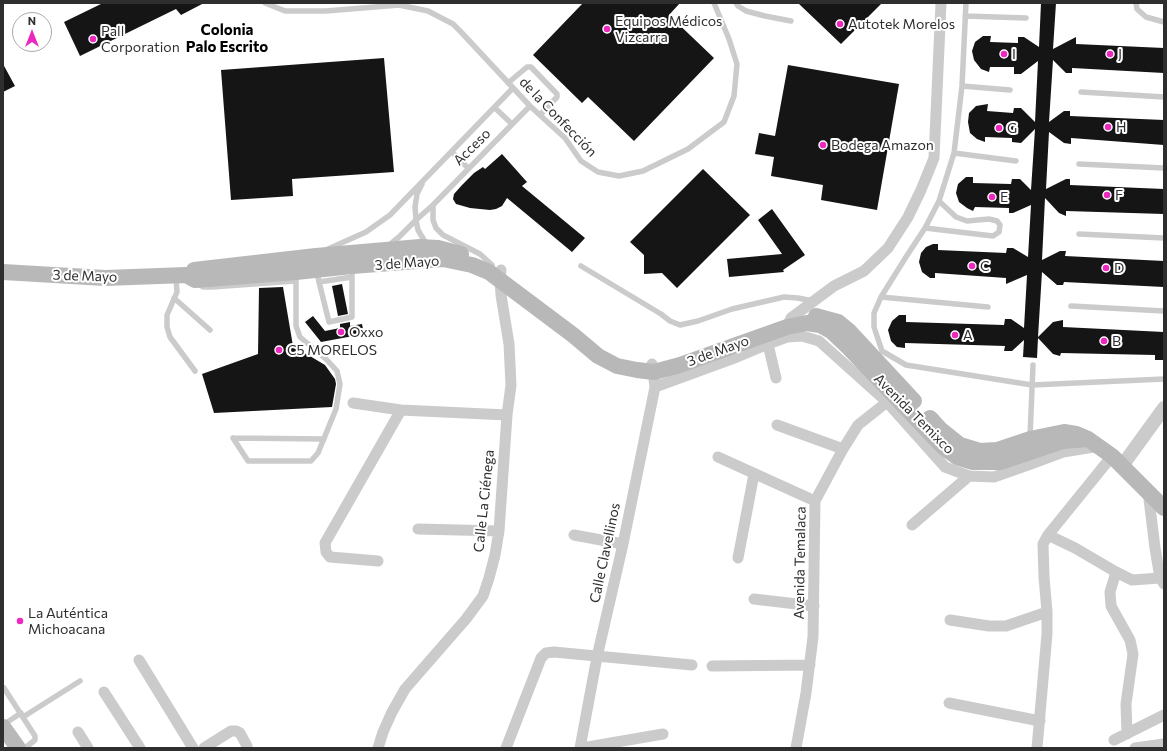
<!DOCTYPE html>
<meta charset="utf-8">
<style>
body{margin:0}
#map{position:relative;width:1167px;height:751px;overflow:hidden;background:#fff;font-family:Commissioner,sans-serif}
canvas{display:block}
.frame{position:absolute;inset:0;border:4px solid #2e2e2e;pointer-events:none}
.north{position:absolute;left:12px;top:12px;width:40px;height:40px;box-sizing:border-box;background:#fff;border:1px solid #ababab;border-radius:50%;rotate:0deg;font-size:11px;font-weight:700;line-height:16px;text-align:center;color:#2e2e2e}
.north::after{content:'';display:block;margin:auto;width:14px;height:18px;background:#ed28bf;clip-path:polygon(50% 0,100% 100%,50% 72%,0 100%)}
</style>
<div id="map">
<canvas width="1167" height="751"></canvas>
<div class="frame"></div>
<div class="north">N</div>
</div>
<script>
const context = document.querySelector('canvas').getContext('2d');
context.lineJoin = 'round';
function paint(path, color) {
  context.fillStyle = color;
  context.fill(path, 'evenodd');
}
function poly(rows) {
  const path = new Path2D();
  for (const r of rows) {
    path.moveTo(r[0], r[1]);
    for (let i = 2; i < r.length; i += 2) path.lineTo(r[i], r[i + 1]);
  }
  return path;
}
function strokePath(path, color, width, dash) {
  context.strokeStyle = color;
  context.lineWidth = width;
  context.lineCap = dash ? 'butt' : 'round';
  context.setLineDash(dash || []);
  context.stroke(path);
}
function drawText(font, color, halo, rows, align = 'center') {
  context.font = font + ' Commissioner,sans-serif';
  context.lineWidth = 4;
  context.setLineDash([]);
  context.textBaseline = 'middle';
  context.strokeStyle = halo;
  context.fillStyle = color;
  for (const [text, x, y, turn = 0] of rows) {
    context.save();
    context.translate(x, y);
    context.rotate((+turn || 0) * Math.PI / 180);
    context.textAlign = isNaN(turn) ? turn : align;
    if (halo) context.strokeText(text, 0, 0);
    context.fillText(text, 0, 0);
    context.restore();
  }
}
paint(poly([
 [103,3,204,3,181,15,176,9,80,56,64,22],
 [583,3,680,3,669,15,714,58,634,141,588,97,582,103,533,55],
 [798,3,882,3,841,44],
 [1041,3,1056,3,1053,49,1076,37,1076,44,1164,48,1164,73,1072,68,1072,73,1066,73,1053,60,1049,122,1064,111,1070,111,1070,116,1164,120,1164,145,1071,138,1071,144,1064,143,1049,132,1046,189,1066,179,1070,179,1070,185,1164,189,1164,214,1066,211,1066,216,1059,213,1045,198,1042,260,1060,251,1066,251,1065,256,1164,261,1164,287,1064,282,1063,285,1057,285,1042,272,1038,337,1053,322,1063,320,1063,327,1164,332,1164,360,1155,360,1155,355,1061,353,1060,356,1053,354,1038,338,1037,358,1023,357,1024,340,1012,351,1004,351,1005,346,905,343,905,348,897,347,891,341,888,330,892,321,899,315,906,315,906,322,1004,325,1005,319,1011,319,1024,328,1027,275,1006,284,1006,278,935,273,935,278,930,278,922,272,919,262,921,253,926,247,933,244,938,244,938,250,1006,253,1007,248,1013,248,1028,257,1031,205,1013,213,1009,213,1009,208,975,207,973,211,967,208,959,202,956,193,958,184,966,177,973,177,973,183,1011,184,1012,179,1020,179,1031,190,1035,129,1021,143,1012,142,1012,138,985,137,985,142,977,139,970,133,968,122,969,113,976,106,988,104,987,111,1013,113,1014,108,1021,108,1035,122,1038,61,1021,74,1014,74,1014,67,990,67,989,72,981,69,974,60,972,51,975,42,983,36,991,36,990,42,1018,43,1018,37,1024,37,1039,47],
 [384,58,394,172,292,179,293,196,231,200,221,70],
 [3,64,15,86,3,92],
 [788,65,899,84,877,210,821,200,823,185,771,176,774,157,755,154,759,133,775,136],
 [502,154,527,182,522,186,585,238,572,252,507,198,502,206,496,209,490,210,470,208,456,204,453,199,454,194,462,185,474,173,483,167,485,169],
 [703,169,750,215,677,288,662,273,644,274,644,255,630,242],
 [772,209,805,255,783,270,784,272,729,277,727,259,782,254,758,220],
 [342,284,348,314,338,316,332,286],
 [283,287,293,346,325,365,335,379,336,384,332,407,214,413,202,374,258,354,259,288],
 [313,316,325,331,340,328,340,324,350,322,350,326,362,324,364,334,321,342,305,322]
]), '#151515');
strokePath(poly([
 [265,3,285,11,326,11,399,5,428,11,453,24,461,32,530,106,565,138,581,161,598,172,619,176,643,171,688,149,724,122,734,96,737,64,729,39,714,3],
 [736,3,738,6,746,11,765,16,791,21],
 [966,3,962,86,954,153,939,201,925,228,906,257,881,297,874,313,874,327,882,351,906,365,1032,385,1164,379],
 [1136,3,1137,9,1146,17,1164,22],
 [965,16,1026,18],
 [508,83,527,67,531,67,557,94,557,97,540,115],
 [962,86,1010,90],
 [1081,92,1164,97],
 [495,108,512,124],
 [452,152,468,168],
 [954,153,1016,161],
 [1079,164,1164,168],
 [422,184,417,194,415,207,416,220,418,230,427,245],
 [433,205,433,220,436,228,443,235,480,254,492,265],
 [925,228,993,236,999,232,1000,225,997,221,989,219,967,221,956,217,939,201],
 [1079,234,1164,238],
 [388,246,399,237,416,220,433,205,530,106],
 [328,249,366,232,390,215,513,88],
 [581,266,661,314,670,321,680,325,698,321,732,309,784,297,798,298,813,301],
 [317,272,319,282,329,322,352,317,352,268],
 [176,278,177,292,167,315,167,327,170,337,195,371],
 [319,282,352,277],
 [200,285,203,287,212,287,295,281],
 [881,297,988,307],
 [174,298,210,330],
 [1071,306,1164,311],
 [1030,437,1033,365],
 [233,438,248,461,311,461,318,453,336,409,340,384,337,371,327,360,300,337,296,326,296,273],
 [233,438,324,439],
 [4,688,35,736,35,740,25,748],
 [23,717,80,681],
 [3,725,21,713]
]), '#cbcbcb', 5.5);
strokePath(poly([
 [787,332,787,327,791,318,834,286,864,271,888,248,908,217,921,190,934,158,941,3],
 [766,336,776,378],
 [655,387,737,357,768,344,787,337,802,336,819,341,887,402,945,467,969,476,994,477,1028,465,1063,452,1100,446],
 [353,403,401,410,507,415],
 [777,425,843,449],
 [718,457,815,501],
 [1148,491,1155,548,1160,578,1164,584],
 [912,525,969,476],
 [418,529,499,531],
 [574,535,623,544],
 [1048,535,1075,548,1116,572,1132,580,1160,578],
 [738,558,754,474],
 [378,561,330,557,326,552,325,543,401,410],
 [1116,572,1110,592,1111,606,1130,640,1133,654,1126,704,1127,734],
 [754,599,814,606],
 [950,620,989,626,1006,626,1047,612],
 [139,660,193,748],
 [712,666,810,665],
 [104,692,140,748],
 [949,703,1040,721],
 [78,732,88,748],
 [1114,740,1164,715],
 [204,748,231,731,236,731,240,733,247,746],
 [378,748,383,732,392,712,405,689,466,619,483,596,489,578,495,555,499,531,507,415,511,385,509,344,501,295,500,280,501,270],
 [506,748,541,658,546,653,554,652,692,665],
 [580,748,597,657,623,544,655,387,652,364],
 [582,748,663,734],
 [796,748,806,693,813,637,815,501,843,449,858,425,887,402],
 [1037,748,1047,634,1047,612,1044,577,1043,544,1048,535,1112,456],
 [1135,748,1164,744]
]), '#cbcbcb', 11);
strokePath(poly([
 [1122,466,1164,408]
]), '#cbcbcb', 14);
strokePath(poly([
 [194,270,316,256,420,247,438,248,461,254],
 [3,272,105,278,186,275,195,280,296,272,352,266,443,259,472,265,489,272,573,335,598,356,617,366,637,370,654,372,680,365,787,327,807,323,820,325,831,331,849,348,943,447,957,457,973,462,1001,462,1063,441,1088,439],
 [816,316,838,322,849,331,914,401],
 [930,418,940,429,960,445,980,451,997,450,1030,439,1064,432,1076,434,1088,439,1112,456,1164,508],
 [3,727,18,748]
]), '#b8b8b8', 16);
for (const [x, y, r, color] of [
 [840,24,4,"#ed28bf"],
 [607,29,4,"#ed28bf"],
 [93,39,4,"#ed28bf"],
 [1004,54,4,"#ed28bf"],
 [1110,54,4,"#ed28bf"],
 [1108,127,4,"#ed28bf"],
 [999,128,4,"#ed28bf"],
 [823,145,4,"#ed28bf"],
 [1107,195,4,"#ed28bf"],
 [992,197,4,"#ed28bf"],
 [972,266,4,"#ed28bf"],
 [1106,268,4,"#ed28bf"],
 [341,332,4,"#ed28bf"],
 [955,335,4,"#ed28bf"],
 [1104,341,4,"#ed28bf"],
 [279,350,4,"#ed28bf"],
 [20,621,4,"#ed28bf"]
]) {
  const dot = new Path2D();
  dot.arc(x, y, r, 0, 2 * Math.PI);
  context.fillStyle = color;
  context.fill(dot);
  strokePath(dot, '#fff', 1.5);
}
drawText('14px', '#2e2e2e', '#fff', [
 ["Equipos Médicos",615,21],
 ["Vizcarra",615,37],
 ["Autotek Morelos",848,24],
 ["Pall",101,31],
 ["Corporation",101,47],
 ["I",1012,54],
 ["J",1118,54],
 ["H",1116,127],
 ["G",1007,128],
 ["Bodega Amazon",831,145],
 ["F",1115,195],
 ["E",1000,197],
 ["C",980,266],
 ["D",1114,268],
 ["Oxxo",349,332],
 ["A",963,335],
 ["B",1112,341],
 ["C5 MORELOS",287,350],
 ["La Auténtica",28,613],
 ["Michoacana",28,629]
], 'left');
drawText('14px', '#2e2e2e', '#fff', [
 ["de la Confección",558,117,46],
 ["Acceso",472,147,-45],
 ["3 de Mayo",407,263,-4],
 ["3 de Mayo",85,276,2],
 ["3 de Mayo",718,351,-20],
 ["Avenida Temixco",914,414,45],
 ["Calle La Ciénega",484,501,-84],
 ["Calle Clavellinos",605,553,-78],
 ["Avenida Temalaca",800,563,-89]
]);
drawText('bold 15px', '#000', '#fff', [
 ["Colonia",227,30],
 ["Palo Escrito",227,47]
]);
</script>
